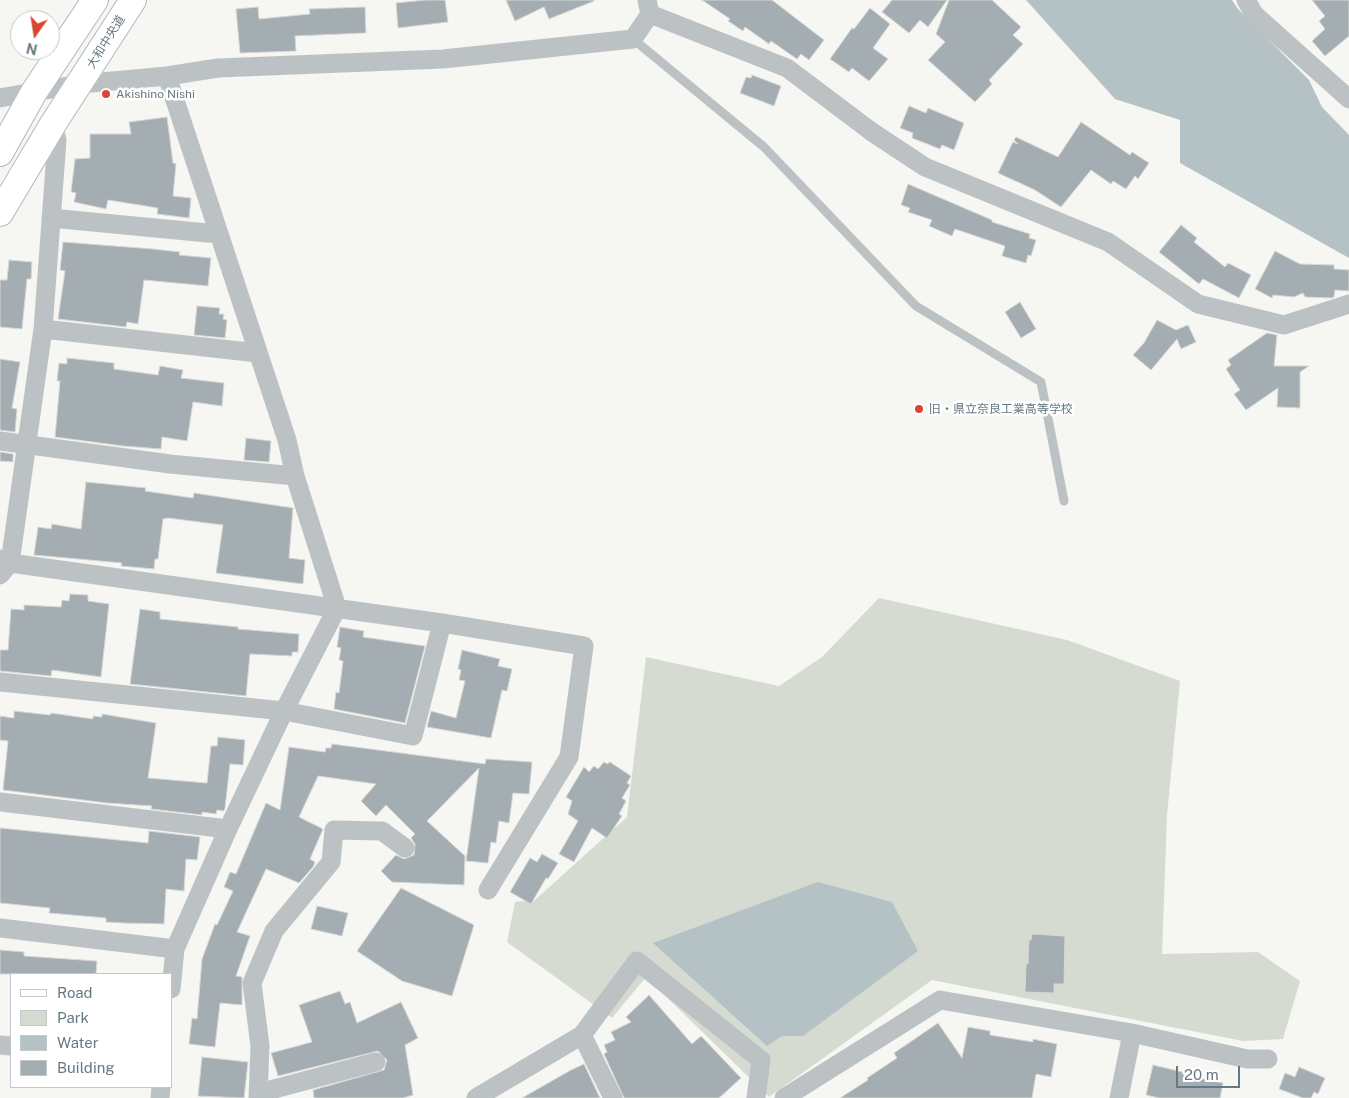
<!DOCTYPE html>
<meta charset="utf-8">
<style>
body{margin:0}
#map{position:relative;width:1349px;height:1098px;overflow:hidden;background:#f6f6f3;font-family:"Public Sans",sans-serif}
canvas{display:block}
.legend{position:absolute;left:10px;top:973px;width:162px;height:115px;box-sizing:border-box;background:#fff;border:1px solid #c2c9cd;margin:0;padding:6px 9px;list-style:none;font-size:15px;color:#667982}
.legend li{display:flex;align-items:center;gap:10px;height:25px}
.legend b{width:25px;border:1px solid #c2c9cd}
.north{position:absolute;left:10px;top:10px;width:50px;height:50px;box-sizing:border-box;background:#fff;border:1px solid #c2c9cd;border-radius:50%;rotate:193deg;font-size:14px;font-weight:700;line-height:20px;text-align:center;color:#667982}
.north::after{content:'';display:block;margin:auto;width:18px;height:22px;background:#da462f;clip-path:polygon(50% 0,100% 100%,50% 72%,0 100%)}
.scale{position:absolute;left:1176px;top:1066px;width:64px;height:22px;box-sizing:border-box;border:2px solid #667982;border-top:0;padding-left:6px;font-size:15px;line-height:18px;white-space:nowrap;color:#667982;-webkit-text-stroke:4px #fff;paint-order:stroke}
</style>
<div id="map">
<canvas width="1349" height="1098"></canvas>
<ul class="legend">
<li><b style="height:6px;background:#fff"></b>Road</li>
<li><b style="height:14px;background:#d6dbd2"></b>Park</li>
<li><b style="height:14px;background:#b5c2c5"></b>Water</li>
<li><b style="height:14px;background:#a4aeb2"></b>Building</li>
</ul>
<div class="north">N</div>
<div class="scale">20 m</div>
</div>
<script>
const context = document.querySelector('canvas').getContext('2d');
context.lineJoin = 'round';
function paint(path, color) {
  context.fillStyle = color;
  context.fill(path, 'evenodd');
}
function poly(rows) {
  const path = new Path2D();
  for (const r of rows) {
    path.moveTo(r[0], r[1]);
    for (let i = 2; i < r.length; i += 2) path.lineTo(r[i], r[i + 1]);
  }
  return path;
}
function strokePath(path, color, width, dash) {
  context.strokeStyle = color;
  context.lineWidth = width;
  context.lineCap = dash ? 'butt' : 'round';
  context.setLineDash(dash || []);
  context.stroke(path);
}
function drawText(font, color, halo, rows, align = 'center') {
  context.font = font + ' "Public Sans","Noto Sans JP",sans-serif';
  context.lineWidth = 5;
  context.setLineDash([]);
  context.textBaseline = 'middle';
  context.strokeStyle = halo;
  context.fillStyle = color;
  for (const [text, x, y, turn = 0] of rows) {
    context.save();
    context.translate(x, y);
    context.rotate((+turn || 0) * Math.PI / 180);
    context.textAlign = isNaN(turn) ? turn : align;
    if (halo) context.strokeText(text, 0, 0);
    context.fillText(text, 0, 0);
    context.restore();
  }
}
paint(poly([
 [879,598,1067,640,1180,681,1167,815,1162,954,1258,952,1300,981,1283,1039,1243,1041,932,980,769,1097,646,977,612,1018,507,942,515,902,535,900,627,817,646,657,779,686,822,657]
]), '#d6dbd2');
paint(poly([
 [1026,0,1232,0,1238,9,1309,80,1322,107,1349,135,1349,258,1180,163,1180,120,1115,99],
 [818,882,892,902,918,951,803,1036,782,1036,767,1046,653,943]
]), '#b5c2c5');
const building = poly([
 [426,0,445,0,448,22,398,28,396,3,426,0],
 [506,0,594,0,594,1,549,19,544,7,515,21,506,0],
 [702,0,772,0,824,40,809,60,801,54,797,59,771,41,769,44,745,27,743,31,728,21,730,19,702,0],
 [892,0,947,0,928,27,920,20,909,33,882,12,892,0],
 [949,0,992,0,1021,27,1013,35,1023,44,989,80,992,84,975,102,928,60,945,42,936,34,949,0],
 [1312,0,1349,0,1349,36,1325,56,1312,41,1325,29,1319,21,1325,16,1312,0],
 [258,7,259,19,310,14,309,9,365,7,366,33,295,36,296,51,240,53,236,9,258,7],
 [870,8,890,24,873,48,888,59,869,81,852,68,849,72,830,59,852,28,854,29,870,8],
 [752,75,781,86,774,106,740,93,746,77,751,78,752,75],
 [909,106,926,113,928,108,964,123,954,150,942,145,940,149,912,138,913,133,900,128,909,106],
 [167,117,173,163,176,164,173,196,191,198,189,218,157,214,158,208,108,200,106,209,74,202,76,193,71,192,75,159,90,158,90,134,131,134,129,122,167,117],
 [1081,122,1130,155,1132,152,1149,163,1138,179,1135,176,1126,189,1113,181,1111,184,1091,170,1061,207,1035,190,998,173,1013,142,1018,144,1014,140,1016,137,1058,157,1081,122],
 [908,184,992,220,992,222,1030,234,1029,238,1036,240,1031,256,1028,255,1026,263,1002,256,1005,246,955,229,952,236,929,226,932,220,908,212,910,208,901,205,908,184],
 [1181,225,1197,238,1194,242,1225,267,1228,263,1251,275,1239,298,1203,279,1199,284,1159,252,1181,225],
 [63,242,153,249,180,252,179,255,211,258,208,286,144,280,138,324,127,322,126,327,58,319,65,271,60,270,63,242],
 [1275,251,1300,264,1334,265,1334,269,1349,270,1349,291,1335,290,1334,297,1332,298,1305,297,1303,293,1294,297,1273,295,1272,298,1255,289,1275,251],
 [9,260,32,262,31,279,27,279,22,329,0,327,0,280,7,280,9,260],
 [1020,302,1036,329,1021,338,1005,312,1020,302],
 [197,306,220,308,219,314,224,314,223,319,227,320,225,338,194,335,197,306],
 [1157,320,1176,330,1188,325,1196,342,1181,349,1177,339,1151,370,1133,355,1144,343,1157,320],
 [1267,333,1277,335,1274,366,1309,366,1300,372,1300,408,1277,407,1278,388,1246,410,1234,394,1240,390,1226,369,1231,365,1228,360,1267,333],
 [67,358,114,363,114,369,158,375,160,366,183,370,181,378,224,383,222,406,193,402,187,441,162,437,161,449,123,446,55,437,60,381,57,381,59,363,67,364,67,358],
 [0,359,20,362,12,408,17,409,15,432,0,430,0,359],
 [246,438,271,441,269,462,244,460,246,438],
 [0,452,13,454,13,462,0,461,0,452],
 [86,482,146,488,145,491,193,498,194,493,293,508,289,558,305,560,303,584,216,573,223,525,168,518,163,519,158,559,155,559,154,569,121,566,122,563,34,555,38,527,51,529,52,524,81,529,86,482],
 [70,594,88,595,88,601,109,604,101,677,52,670,51,676,0,671,0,650,8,650,11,609,24,610,24,605,61,607,62,600,69,601,70,594],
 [140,609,160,612,160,619,238,627,238,629,299,634,298,652,292,652,292,656,250,654,246,696,130,684,140,609],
 [340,627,364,631,363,637,425,646,405,723,334,709,336,692,339,693,343,661,339,660,341,648,337,647,340,627],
 [462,650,500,659,498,666,512,669,507,691,502,690,491,738,427,727,431,711,456,718,465,681,459,680,461,670,458,669,462,650],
 [14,711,50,715,51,713,93,719,93,716,102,717,102,714,156,723,148,778,207,783,211,746,217,746,218,737,245,740,243,765,230,764,225,808,224,811,217,810,216,814,202,812,202,815,151,809,152,806,107,803,3,790,8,741,0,740,0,716,14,718,14,711],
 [332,744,485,764,486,759,532,762,529,794,513,793,509,823,499,821,496,843,491,842,488,863,466,861,479,768,427,821,465,856,464,885,392,882,381,871,396,855,404,859,414,855,415,844,411,838,415,834,386,805,376,816,361,801,376,784,318,776,299,817,323,829,310,859,315,862,313,867,299,883,266,869,237,932,250,936,236,976,242,977,242,1005,220,1003,215,1047,189,1044,192,1018,197,1019,202,959,215,924,217,925,233,891,224,887,230,872,236,874,266,803,280,810,289,747,325,752,326,748,331,748,332,744],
 [604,762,607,764,610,762,631,776,627,783,630,785,622,798,626,801,619,814,622,816,607,838,592,828,574,862,559,854,578,821,568,814,572,801,566,797,584,767,589,772,594,766,598,769,604,762],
 [0,828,148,843,149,831,200,837,197,860,186,859,184,891,166,889,164,924,123,923,106,922,106,918,49,913,50,908,0,903,0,828],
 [542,854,558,863,548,879,546,878,531,904,510,892,530,858,537,862,542,854],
 [401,888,474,925,452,996,402,981,357,951,401,888],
 [317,906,348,913,342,936,311,929,317,906],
 [1032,934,1065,936,1064,984,1054,984,1054,993,1025,992,1026,964,1028,964,1029,940,1031,940,1032,934],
 [0,950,24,952,24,956,97,961,96,974,0,974,0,950],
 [340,991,345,1004,350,1002,357,1023,401,1002,418,1038,405,1045,413,1095,403,1098,314,1098,313,1090,384,1070,387,1060,378,1051,278,1076,271,1053,312,1042,299,1005,340,991],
 [649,995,692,1044,701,1036,741,1078,719,1098,624,1098,604,1054,607,1052,604,1045,615,1040,611,1032,631,1022,626,1017,649,995],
 [938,1023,962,1058,968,1027,990,1031,990,1035,1033,1042,1033,1039,1057,1044,1051,1077,1036,1074,1032,1098,840,1098,868,1080,867,1078,897,1058,894,1053,938,1023],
 [202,1057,248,1062,244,1098,198,1096,202,1057],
 [584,1064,600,1098,522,1098,571,1070,584,1064],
 [1153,1065,1195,1075,1194,1077,1223,1083,1220,1098,1159,1098,1146,1095,1153,1065],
 [1299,1067,1325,1078,1318,1094,1314,1092,1311,1098,1303,1098,1279,1089,1285,1073,1295,1077,1299,1067]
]);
paint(building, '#a4aeb2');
strokePath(building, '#d7d7d5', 1);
const secondary = poly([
 [0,153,34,92,95,0],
 [0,213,53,124,133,0]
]);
strokePath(secondary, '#b1b8bb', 28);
strokePath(poly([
 [633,39,764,147,916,306,1041,382,1064,501]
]), '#bcc2c4', 9);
strokePath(poly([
 [1246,0,1254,14,1349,99],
 [650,14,787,68,872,132,925,167,1108,242,1198,304,1284,325,1349,304],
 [167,76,287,440,295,476,337,608,284,711,228,829,175,949,171,989],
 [0,98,80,84,167,76,218,68,443,59,633,39,650,14,647,0],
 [51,218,218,234],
 [43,329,258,353],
 [0,441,170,464,295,476],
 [0,559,10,563,442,623,584,646,569,757,488,890],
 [0,575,10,563,43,329,57,140,53,124],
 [0,682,284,711,413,736,442,623],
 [0,802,228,829],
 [0,928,175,949],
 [582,1035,613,1098],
 [0,1045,11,1046],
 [259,1093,376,1062],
 [160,1098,161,1087],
 [258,1098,260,1046,252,983,274,931,331,862,334,830,382,831,405,848],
 [476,1098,582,1035,637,961,761,1060,756,1098],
 [784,1098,940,1000,1132,1033,1247,1059,1268,1059],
 [1119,1098,1132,1033]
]), '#bcc2c4', 19);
strokePath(secondary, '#fff', 26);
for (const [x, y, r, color] of [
 [106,94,5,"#da462f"],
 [919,409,5,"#da462f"]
]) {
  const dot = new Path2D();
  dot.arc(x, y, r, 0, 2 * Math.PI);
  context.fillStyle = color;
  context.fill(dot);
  strokePath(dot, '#fff', 2);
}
drawText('12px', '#667982', '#fff', [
 ["大和中央道",106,42,-58]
]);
drawText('12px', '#667982', '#fff', [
 ["Akishino Nishi",116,94],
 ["旧・県立奈良工業高等学校",929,409]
], 'left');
</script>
